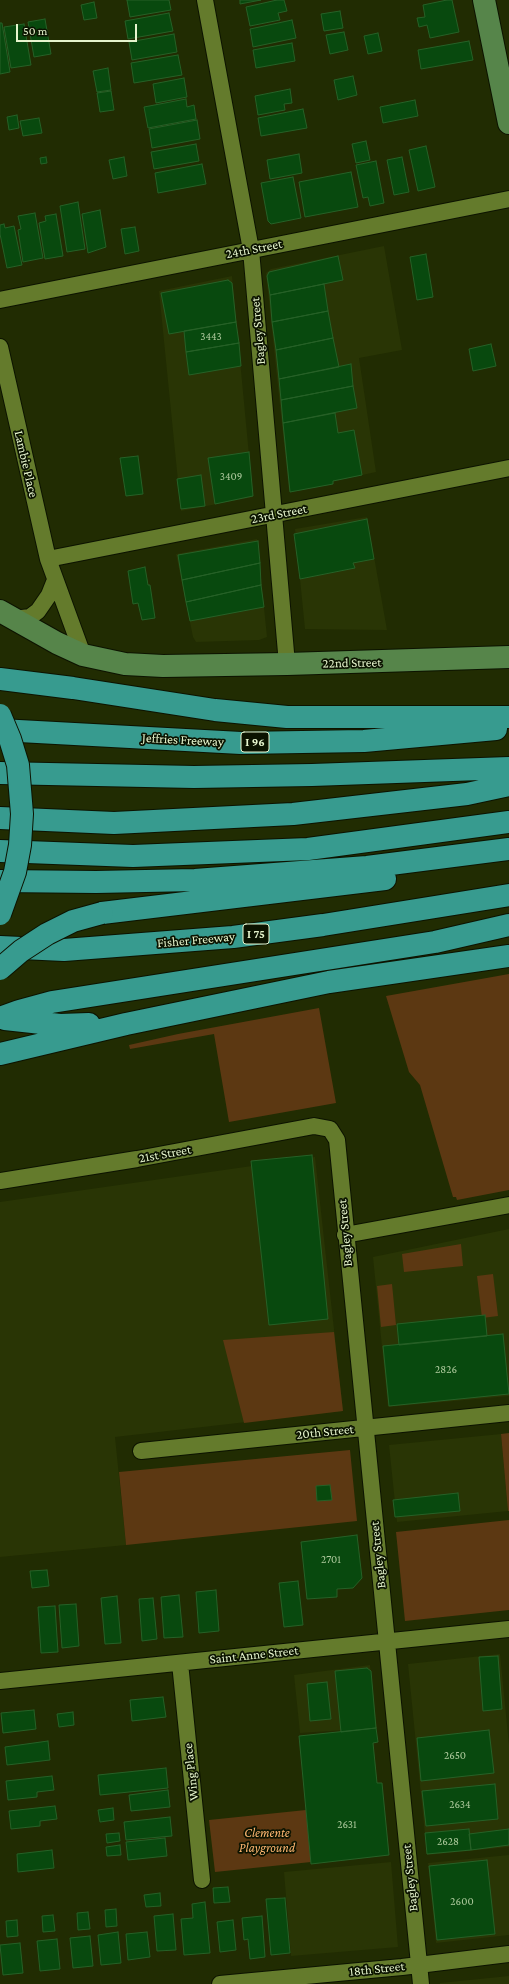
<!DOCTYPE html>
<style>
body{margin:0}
#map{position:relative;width:509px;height:1984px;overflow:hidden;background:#212c02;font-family:"Crimson Pro",serif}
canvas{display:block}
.scale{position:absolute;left:16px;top:24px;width:121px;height:18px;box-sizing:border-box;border:2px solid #e6f5cd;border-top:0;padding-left:5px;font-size:12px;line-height:14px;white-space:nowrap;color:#e6f5cd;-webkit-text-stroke:3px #0b1300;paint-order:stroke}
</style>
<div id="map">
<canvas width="509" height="1984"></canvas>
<div class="scale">50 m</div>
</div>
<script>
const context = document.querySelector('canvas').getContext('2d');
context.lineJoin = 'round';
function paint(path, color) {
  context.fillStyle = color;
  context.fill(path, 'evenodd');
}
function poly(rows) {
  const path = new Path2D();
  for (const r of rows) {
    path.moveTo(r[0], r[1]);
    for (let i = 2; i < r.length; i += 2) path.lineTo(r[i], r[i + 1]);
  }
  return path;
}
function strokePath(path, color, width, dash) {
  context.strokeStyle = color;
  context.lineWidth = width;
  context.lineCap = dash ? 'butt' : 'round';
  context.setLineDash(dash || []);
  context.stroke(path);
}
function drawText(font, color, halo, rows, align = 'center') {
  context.font = font + ' "Crimson Pro",serif';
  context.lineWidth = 3.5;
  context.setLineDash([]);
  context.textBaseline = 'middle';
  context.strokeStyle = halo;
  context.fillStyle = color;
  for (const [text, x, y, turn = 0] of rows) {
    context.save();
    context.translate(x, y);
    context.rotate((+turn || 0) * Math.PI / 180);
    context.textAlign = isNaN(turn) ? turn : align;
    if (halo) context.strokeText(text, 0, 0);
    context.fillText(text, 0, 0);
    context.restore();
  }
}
paint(poly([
 [384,246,402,350,359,358,376,472,289,491,266,273,271,269],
 [232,276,253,497,181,511,159,291],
 [367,517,387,630,305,629,295,529],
 [257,539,267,637,259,640,196,642,193,637,176,554],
 [315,1157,343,1411,115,1437,126,1545,0,1557,0,1202],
 [509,1229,509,1396,388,1407,373,1257],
 [501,1434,508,1511,397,1522,389,1445],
 [500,1654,509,1745,509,1847,427,1855,408,1664],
 [370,1665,377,1728,300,1733,294,1675],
 [509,1855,509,1935,436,1943,428,1863],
 [391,1862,398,1947,291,1956,284,1872],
 [509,1976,509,1984,440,1984,440,1983]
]), '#293505');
paint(poly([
 [509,974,509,1190,457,1200,456,1197,453,1197,420,1085,409,1072,386,996],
 [319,1008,336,1103,229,1122,214,1034,130,1049,129,1045,178,1034],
 [461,1244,463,1266,404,1272,402,1254],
 [493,1274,498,1316,482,1318,477,1276],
 [392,1284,396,1325,381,1327,377,1286],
 [334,1332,343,1411,244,1423,223,1340],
 [509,1433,509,1511,508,1511,501,1434],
 [350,1450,357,1521,126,1545,119,1472],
 [509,1520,509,1610,405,1621,396,1532],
 [306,1810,311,1862,215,1872,209,1820]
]), '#5c3812');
const building = poly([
 [127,0,169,0,171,10,130,17,127,0],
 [240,0,261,0,240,4,240,0],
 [277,0,284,0,287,11,278,13,280,20,250,26,246,7,277,0],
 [447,0,452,0,459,32,430,38,427,25,419,27,417,18,425,17,423,5,447,0],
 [94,2,97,18,84,20,81,5,94,2],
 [340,11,343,28,324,31,321,14,340,11],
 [169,13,173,31,128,39,125,21,169,13],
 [45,19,51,54,34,57,28,22,45,19],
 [292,20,296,38,253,47,250,29,292,20],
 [0,23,2,23,10,72,0,74,0,23],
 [24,24,31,65,11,68,4,27,24,24],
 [344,32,348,50,330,54,326,35,344,32],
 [378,33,382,51,368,54,364,36,378,33],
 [174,34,177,52,132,60,129,42,174,34],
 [469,41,473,60,421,69,418,50,469,41],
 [292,43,295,61,256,68,253,50,292,43],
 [178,55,182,75,134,83,131,63,178,55],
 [108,68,111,90,97,92,93,71,108,68],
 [353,76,357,95,338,100,334,80,353,76],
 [184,78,187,97,156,103,153,84,184,78],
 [290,89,292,103,284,104,285,110,258,115,255,96,290,89],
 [111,91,114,110,100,112,97,93,111,91],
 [186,99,187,107,194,105,196,119,148,128,144,107,186,99],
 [415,100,418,116,383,123,380,107,415,100],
 [303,109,307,128,261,136,258,118,303,109],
 [17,115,19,128,9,130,7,117,17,115],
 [39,118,42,133,23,136,20,121,39,118],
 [197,120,200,139,152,148,149,129,197,120],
 [366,141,370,160,356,163,352,144,366,141],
 [196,144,199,161,154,169,151,152,196,144],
 [426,146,435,187,418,191,409,150,426,146],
 [299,154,302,173,270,179,267,160,299,154],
 [46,157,47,163,41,164,40,158,46,157],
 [124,157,127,176,113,179,109,160,124,157],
 [402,157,409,192,394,195,387,160,402,157],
 [376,161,384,203,370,206,368,197,363,198,356,165,376,161],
 [202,164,206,184,158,193,155,173,202,164],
 [351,172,358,207,305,217,299,182,351,172],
 [293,177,301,218,271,224,268,221,261,183,293,177],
 [78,202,85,249,67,252,60,206,78,202],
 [100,210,106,247,88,253,82,214,100,210],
 [35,213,43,258,23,262,18,230,21,229,18,216,35,213],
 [56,214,63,256,45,259,39,223,46,221,45,216,56,214],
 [4,224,5,228,14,226,22,265,7,268,0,234,0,225,4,224],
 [135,227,139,251,125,254,121,229,135,227],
 [426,254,433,297,417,300,410,257,426,254],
 [338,256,343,280,270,295,267,276,269,272,338,256],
 [228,280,232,283,236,322,169,334,161,293,228,280],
 [324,284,328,311,272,322,270,295,324,284],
 [328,311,333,338,276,350,272,322,328,311],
 [236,322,239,343,186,352,184,331,236,322],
 [333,338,339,367,279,379,276,350,333,338],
 [239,343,241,366,189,375,186,352,239,343],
 [491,344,496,366,473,371,469,349,491,344],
 [351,364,353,386,281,400,279,379,351,364],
 [353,386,357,408,283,423,281,400,353,386],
 [335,413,338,433,354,430,362,475,333,481,333,484,290,492,283,423,335,413],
 [249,452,253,496,215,504,208,458,249,452],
 [138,456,143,494,126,496,120,458,138,456],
 [201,475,205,506,181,509,177,479,201,475],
 [367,519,374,559,353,563,355,568,300,579,294,534,367,519],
 [258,541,260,563,182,580,178,555,258,541],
 [260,563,261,585,186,602,182,580,260,563],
 [145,567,148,585,150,585,155,618,142,620,138,603,133,604,128,571,145,567],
 [261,585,264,607,190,621,186,602,261,585],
 [312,1155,328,1319,269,1325,251,1161,312,1155],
 [485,1315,487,1336,399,1345,397,1324,485,1315],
 [503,1334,509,1394,389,1406,383,1346,503,1334],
 [330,1485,332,1500,317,1501,316,1486,330,1485],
 [458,1493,460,1511,395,1517,393,1500,458,1493],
 [357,1535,362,1578,353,1588,337,1589,337,1597,307,1599,301,1542,357,1535],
 [47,1570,49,1586,32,1588,30,1571,47,1570],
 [298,1581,303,1625,284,1627,279,1583,298,1581],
 [216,1590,219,1631,199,1633,196,1592,216,1590],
 [179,1595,183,1637,164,1638,161,1597,179,1595],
 [117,1596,121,1643,105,1644,101,1598,117,1596],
 [153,1598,157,1639,142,1641,139,1599,153,1598],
 [76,1604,79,1646,62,1648,59,1605,76,1604],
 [55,1606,58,1652,41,1653,38,1607,55,1606],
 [498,1656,502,1709,483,1711,479,1657,498,1656],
 [367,1668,371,1671,376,1728,341,1732,335,1671,367,1668],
 [327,1682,331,1719,310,1721,307,1684,327,1682],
 [163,1697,166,1717,132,1721,130,1700,163,1697],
 [34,1710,36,1729,3,1733,1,1713,34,1710],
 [73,1712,74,1725,59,1727,57,1714,73,1712],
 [376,1728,378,1742,373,1743,377,1783,382,1783,389,1855,311,1864,299,1736,376,1728],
 [489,1730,494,1773,421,1781,417,1738,489,1730],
 [48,1741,50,1760,7,1765,5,1747,48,1741],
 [166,1768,168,1788,100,1795,98,1775,166,1768],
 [52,1776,54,1790,37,1792,37,1797,8,1800,6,1781,52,1776],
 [495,1784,498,1819,426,1826,422,1791,495,1784],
 [168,1790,170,1807,131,1811,129,1795,168,1790],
 [55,1806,57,1819,40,1821,40,1826,11,1829,9,1811,55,1806],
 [113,1808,114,1820,100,1822,98,1810,113,1808],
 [170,1817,172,1836,126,1840,124,1822,170,1817],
 [469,1829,471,1850,427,1854,425,1833,469,1829],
 [509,1829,509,1845,471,1850,469,1834,509,1829],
 [119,1833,120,1841,107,1843,106,1834,119,1833],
 [165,1838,167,1856,128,1860,126,1842,165,1838],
 [120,1845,121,1855,107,1856,106,1847,120,1845],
 [52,1850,54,1868,18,1872,17,1854,52,1850],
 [487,1860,495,1934,437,1940,429,1866,487,1860],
 [228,1887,230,1902,214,1903,213,1888,228,1887],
 [160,1893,161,1906,146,1907,144,1895,160,1893],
 [285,1898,290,1953,271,1955,266,1899,285,1898],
 [205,1902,210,1953,184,1955,181,1919,193,1918,192,1904,205,1902],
 [116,1909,117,1926,106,1927,105,1910,116,1909],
 [88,1912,90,1929,78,1930,77,1913,88,1912],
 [173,1914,176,1950,157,1951,154,1916,173,1914],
 [53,1915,55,1931,43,1932,42,1916,53,1915],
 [262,1916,265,1957,250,1959,248,1939,244,1940,242,1918,262,1916],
 [17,1920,18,1936,7,1937,6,1921,17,1920],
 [233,1920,236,1950,220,1952,217,1922,233,1920],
 [118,1932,121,1963,101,1965,98,1935,118,1932],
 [147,1932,150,1957,128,1960,126,1934,147,1932],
 [90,1936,93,1966,73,1968,70,1938,90,1936],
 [57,1939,60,1969,40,1971,37,1941,57,1939],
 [20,1943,23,1973,3,1975,0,1945,20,1943]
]);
paint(building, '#08490e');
strokePath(building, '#266127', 1);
const street = poly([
 [205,0,251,250,287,664],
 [0,300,509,199],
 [0,347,48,559,83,655],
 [48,559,509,468],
 [14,619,30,617,38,611,49,595,55,580],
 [0,1181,137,1159,314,1126,330,1129,337,1140,421,1984],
 [345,1235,509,1205],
 [141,1451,509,1413],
 [180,1663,202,1880],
 [0,1681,509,1629],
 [220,1984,402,1967,509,1954]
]);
const secondary = poly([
 [484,0,509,123],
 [0,611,57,643,83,655,125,664,163,666,287,664,509,657]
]);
const highway = poly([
 [0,679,73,688,215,710,287,717,509,717],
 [0,730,241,743,364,741,496,729],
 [0,773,194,777,312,775,509,768],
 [0,818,114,823,293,814,467,794,509,785],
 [0,851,133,856,308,849,509,822],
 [0,881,96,882,195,880,367,867,509,849],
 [102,913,385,879],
 [0,947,64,950,233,937,323,925,509,895],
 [0,1018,19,1011,52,1002,435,942,509,925],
 [5,1019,60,1025,89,1024],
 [0,1054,126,1024,329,982,509,956]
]);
strokePath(street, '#0c1300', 18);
strokePath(secondary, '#0c1300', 24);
strokePath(highway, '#0c1300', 24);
strokePath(street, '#647b2c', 16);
strokePath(secondary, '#56854a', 22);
strokePath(highway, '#379b8f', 22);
const highwayBridge = poly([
 [0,715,10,739,18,765,22,814,20,845,15,872,0,914],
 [0,969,21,951,47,934,73,921,102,913]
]);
strokePath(highwayBridge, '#0c1300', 24, []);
strokePath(highwayBridge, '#379b8f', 22);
drawText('11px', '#aeca9d', null, [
 ["3443",211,337],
 ["3409",231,477],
 ["2826",446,1370],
 ["2701",331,1560],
 ["2650",455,1756],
 ["2634",460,1805],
 ["2631",347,1825],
 ["2628",448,1842],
 ["2600",462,1902]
]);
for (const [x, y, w] of [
 [255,742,28],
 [256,934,26]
]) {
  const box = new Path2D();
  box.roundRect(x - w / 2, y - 10, w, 20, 3);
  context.fillStyle = '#0b1300';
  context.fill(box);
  strokePath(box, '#e6f5cd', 1);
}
drawText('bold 12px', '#e6f5cd', null, [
 ["I 96",255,742],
 ["I 75",256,934]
]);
drawText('13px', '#e6f5cd', '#0b1300', [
 ["24th Street",254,249,-11],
 ["Bagley Street",258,331,-95],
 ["Lambie Place",26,464,77],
 ["23rd Street",279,514,-11],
 ["22nd Street",352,663,-1],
 ["Jeffries Freeway",183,740,3],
 ["Fisher Freeway",196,940,-5],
 ["21st Street",165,1154,-10],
 ["Bagley Street",345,1233,-95],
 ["20th Street",325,1432,-6],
 ["Bagley Street",378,1555,-96],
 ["Saint Anne Street",254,1655,-6],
 ["Wing Place",191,1772,-96],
 ["Bagley Street",410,1878,-96],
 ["18th Street",377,1969,-6]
]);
drawText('italic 13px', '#feb670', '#0b1300', [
 ["Clemente",267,1833],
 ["Playground",267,1848]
]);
</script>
